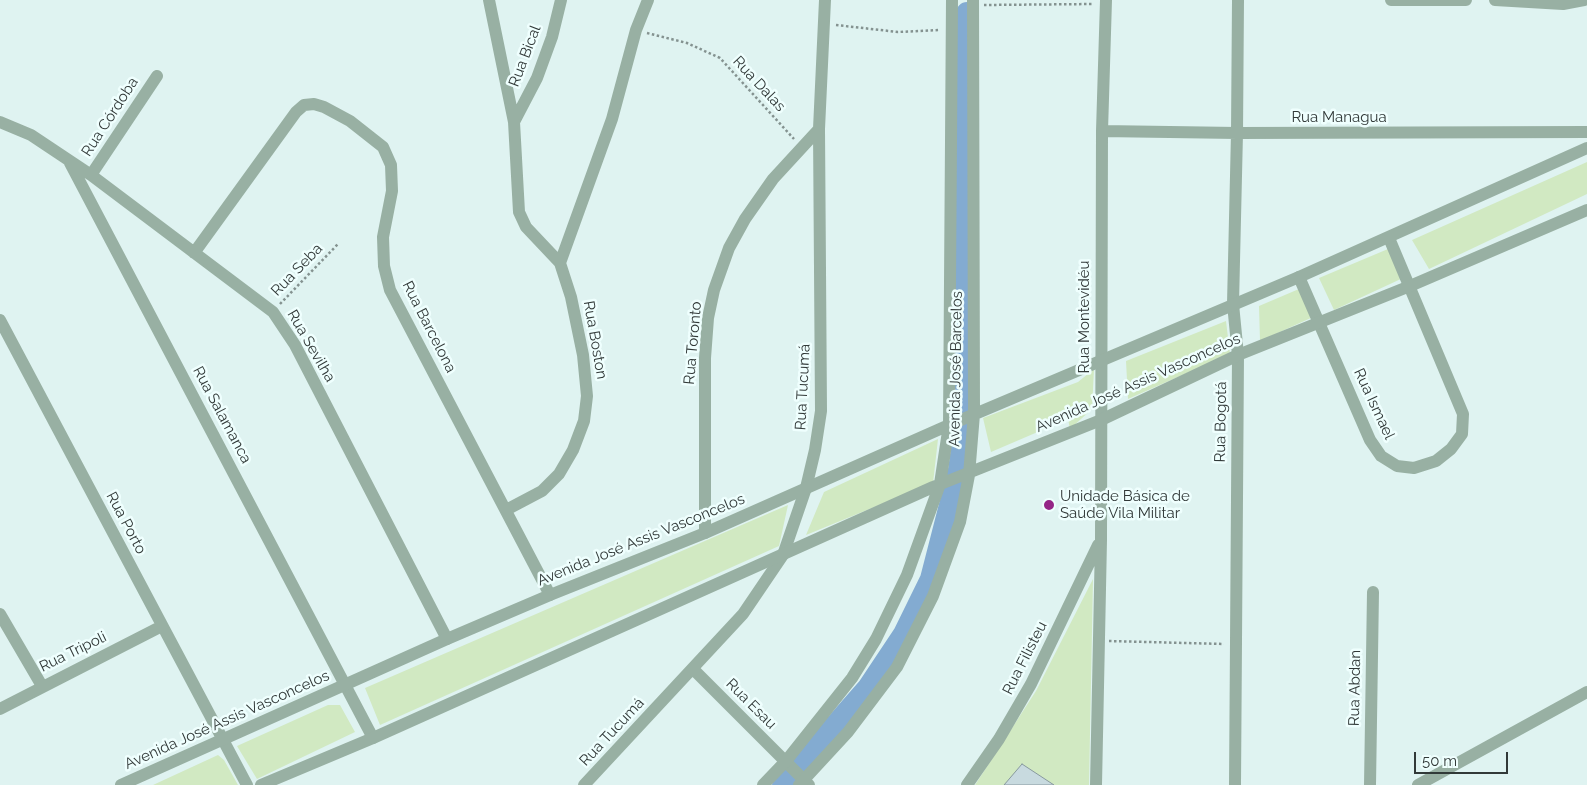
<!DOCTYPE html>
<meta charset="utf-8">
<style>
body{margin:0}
#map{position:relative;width:1587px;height:785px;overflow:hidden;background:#dff3f1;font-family:Raleway,sans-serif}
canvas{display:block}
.scale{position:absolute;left:1414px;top:752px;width:94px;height:22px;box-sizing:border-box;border:2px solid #313938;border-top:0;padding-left:6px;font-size:15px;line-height:18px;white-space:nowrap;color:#313938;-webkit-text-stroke:4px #effffe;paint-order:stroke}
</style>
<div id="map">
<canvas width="1587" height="785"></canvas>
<div class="scale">50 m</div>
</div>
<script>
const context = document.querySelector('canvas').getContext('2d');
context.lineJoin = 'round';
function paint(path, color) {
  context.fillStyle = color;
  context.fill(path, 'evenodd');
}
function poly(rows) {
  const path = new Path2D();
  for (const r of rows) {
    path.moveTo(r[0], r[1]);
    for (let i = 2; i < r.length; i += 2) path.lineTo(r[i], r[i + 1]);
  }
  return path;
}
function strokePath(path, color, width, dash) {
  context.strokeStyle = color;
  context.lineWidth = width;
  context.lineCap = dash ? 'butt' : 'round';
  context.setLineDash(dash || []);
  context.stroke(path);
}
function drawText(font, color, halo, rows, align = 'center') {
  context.font = font + ' Raleway,sans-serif';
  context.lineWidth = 5;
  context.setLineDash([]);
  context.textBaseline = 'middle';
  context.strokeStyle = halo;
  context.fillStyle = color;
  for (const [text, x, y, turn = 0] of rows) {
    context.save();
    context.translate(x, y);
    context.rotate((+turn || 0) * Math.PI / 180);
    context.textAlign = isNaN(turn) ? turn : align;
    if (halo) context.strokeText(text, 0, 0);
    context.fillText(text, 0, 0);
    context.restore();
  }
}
paint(poly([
 [1587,162,1587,194,1429,269,1412,240],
 [1388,249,1403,278,1334,310,1319,278],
 [1299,289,1313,317,1260,341,1259,306],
 [1226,321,1230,354,1128,399,1126,361],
 [1094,369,1092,409,1070,429,1068,419,991,452,983,418,1078,382],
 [938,439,933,483,806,535,824,492],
 [788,505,779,546,380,725,365,688],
 [1093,579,1089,785,975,785,1036,691],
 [328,705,340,705,355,732,257,779,237,746],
 [218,755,224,760,238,785,153,785]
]), '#d1e9c2');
strokePath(poly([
 [783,785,868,688,904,634,931,579,959,470,964,434,967,13]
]), '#83abd1', 22);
const building = poly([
 [1022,764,1054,785,1004,785,1022,764]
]);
paint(building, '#c8dadf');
strokePath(building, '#88999e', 1);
strokePath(poly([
 [984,5,1094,4],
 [836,25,898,32,940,30],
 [647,33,687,43,720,58,794,139],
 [280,304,338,244],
 [1109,641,1224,644]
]), '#849290', 2.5, [2.5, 2.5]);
strokePath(poly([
 [489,0,514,122,519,212,526,227,560,263,571,297,583,355,587,396,584,421,573,450,559,474,542,491,506,510],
 [1391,0,1466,0],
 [1495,0,1563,4,1584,0],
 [0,122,31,135,91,175,273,312,295,345,447,639],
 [514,122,537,78,552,37,561,0],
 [1102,131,1237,133,1587,132],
 [70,163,373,738],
 [91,175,157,76],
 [194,253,296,112,304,105,314,104,324,107,350,121,383,147,391,165,392,191,383,237,384,266,390,290,550,595],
 [560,263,612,119,636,30,648,0],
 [1299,277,1370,440,1381,456,1397,466,1414,468,1436,461,1451,449,1462,434,1463,414,1389,238],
 [0,320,247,785],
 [705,533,705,358,708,318,714,290,729,248,745,219,773,179,819,129],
 [0,614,42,686],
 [693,669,809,785],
 [0,709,162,626],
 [584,785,743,614,783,555,806,488,815,450,821,411,819,129,825,0],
 [967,785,999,739,1031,684,1098,545],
 [1096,785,1101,540,1102,131,1106,0],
 [1235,785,1238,355,1233,304,1237,133,1238,0],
 [1370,785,1373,592],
 [1418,785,1587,692]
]), '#98b0a3', 12);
strokePath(poly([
 [121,785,447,639,550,595,705,533,949,425,1299,277,1587,148],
 [261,785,373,738,933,487,1101,420,1238,355,1410,286,1587,210],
 [763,785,786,761,852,678,876,639,907,575,940,484,949,425,952,0],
 [799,785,848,732,897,667,933,596,960,522,969,475,974,414,973,0]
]), '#98b0a3', 12);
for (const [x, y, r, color] of [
 [1049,505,6,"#942586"]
]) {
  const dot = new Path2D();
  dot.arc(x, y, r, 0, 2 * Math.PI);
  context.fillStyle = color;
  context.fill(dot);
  strokePath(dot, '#effffe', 2);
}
drawText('15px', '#313938', '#effffe', [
 ["Rua Bical",525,56,-69],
 ["Rua Dalas",759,84,47],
 ["Rua Córdoba",110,117,-57],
 ["Rua Managua",1339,117],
 ["Rua Seba",297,270,-46],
 ["Rua Montevidéu",1084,317,-90],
 ["Rua Barcelona",429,327,63],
 ["Rua Boston",595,340,80],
 ["Rua Toronto",693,343,-85],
 ["Rua Sevilha",311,346,60],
 ["Avenida José Barcelos",956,369,-89],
 ["Avenida José Assis Vasconcelos",1138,383,-24],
 ["Rua Tucumá",803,387,-87],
 ["Rua Ismael",1374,404,65],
 ["Rua Salamanca",222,415,62],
 ["Rua Bogotá",1221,422,-89],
 ["Rua Porto",126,523,62],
 ["Avenida José Assis Vasconcelos",641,540,-22],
 ["Rua Tripoli",73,652,-26],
 ["Rua Filisteu",1025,658,-63],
 ["Rua Abdan",1355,688,-89],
 ["Rua Esau",751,704,45],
 ["Avenida José Assis Vasconcelos",227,720,-24],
 ["Rua Tucumá",612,732,-47]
]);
drawText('15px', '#313938', '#effffe', [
 ["Unidade Básica de",1060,496],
 ["Saúde Vila Militar",1060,513]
], 'left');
</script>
